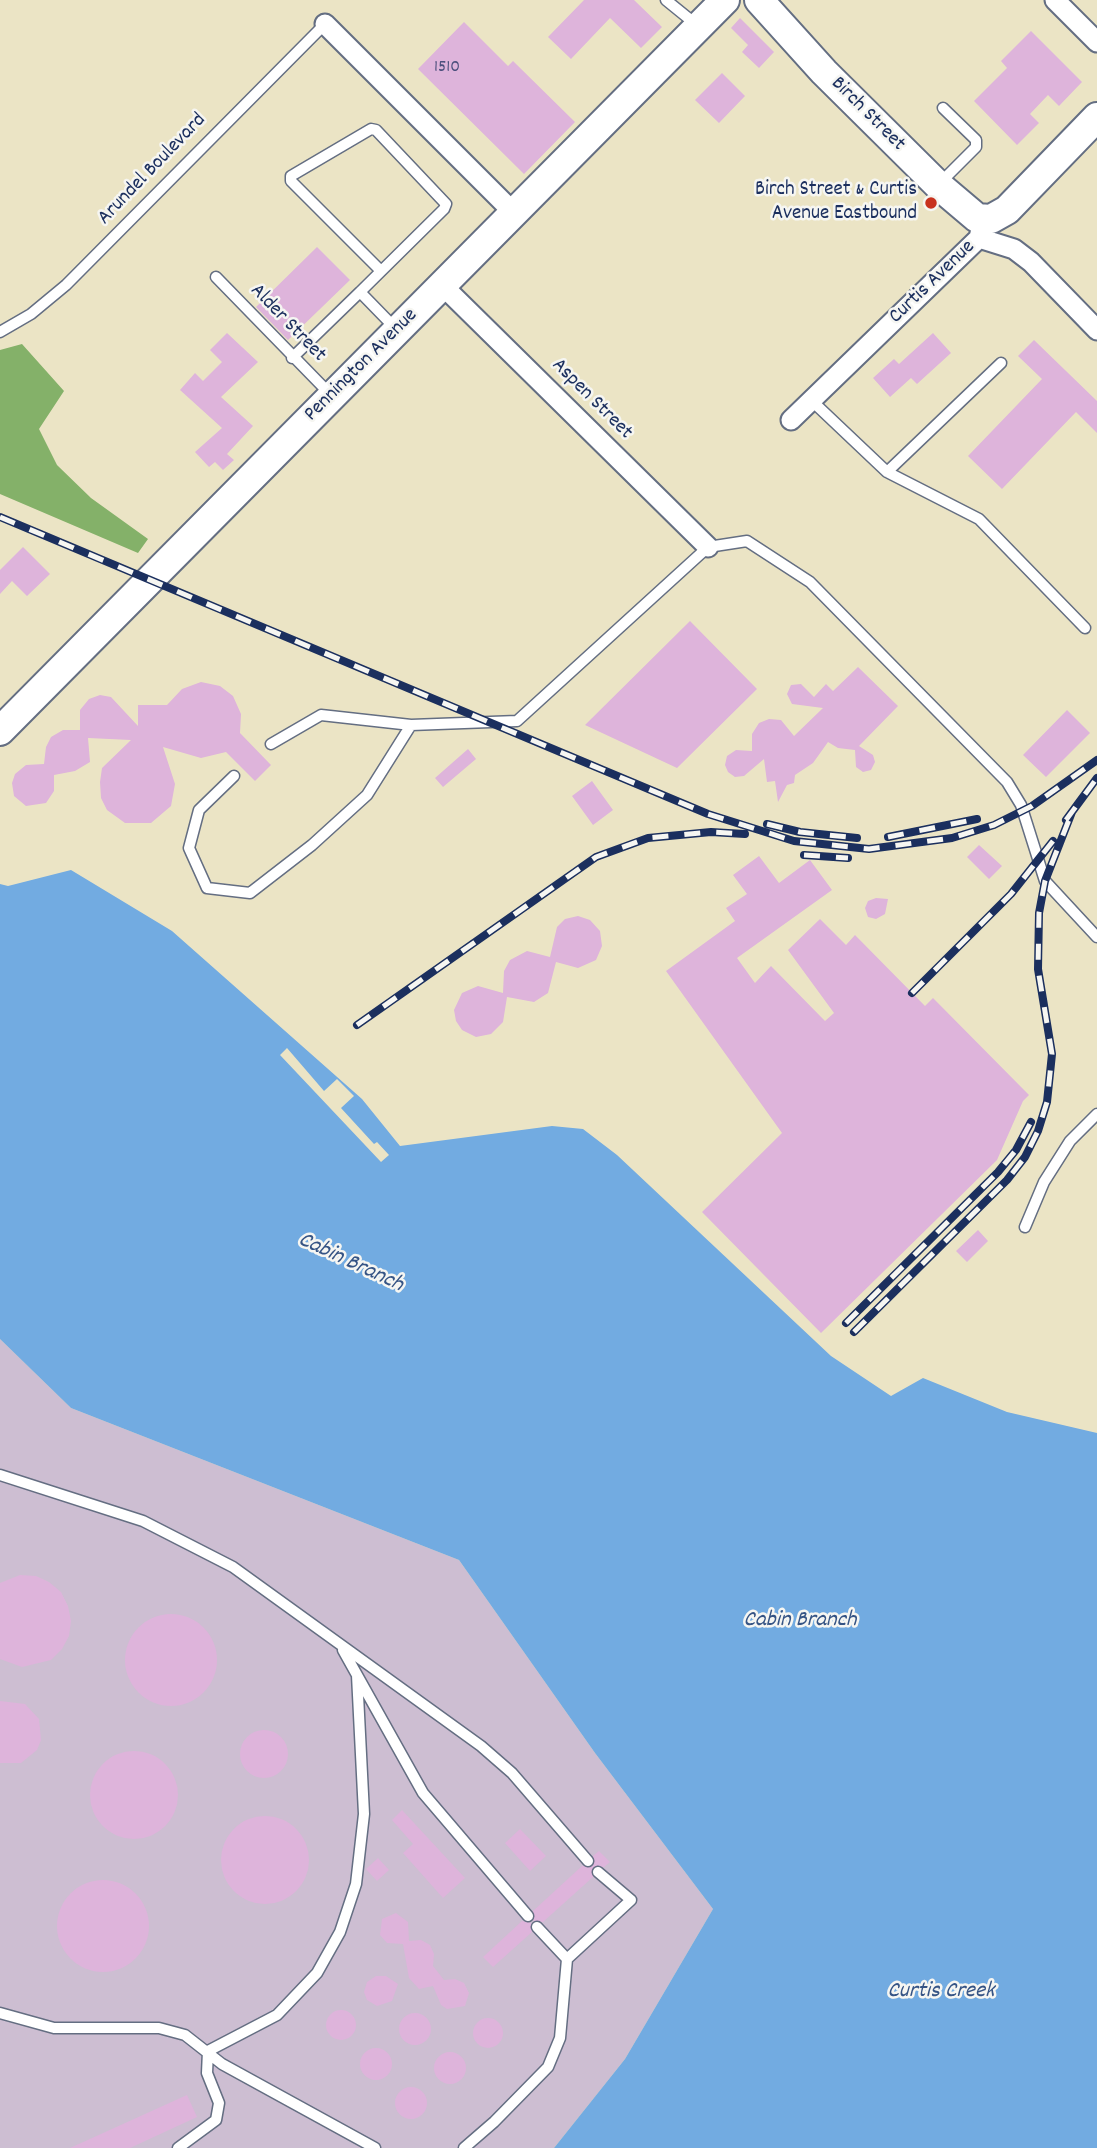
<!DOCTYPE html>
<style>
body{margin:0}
canvas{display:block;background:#ebe4c5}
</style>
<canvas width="1097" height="2148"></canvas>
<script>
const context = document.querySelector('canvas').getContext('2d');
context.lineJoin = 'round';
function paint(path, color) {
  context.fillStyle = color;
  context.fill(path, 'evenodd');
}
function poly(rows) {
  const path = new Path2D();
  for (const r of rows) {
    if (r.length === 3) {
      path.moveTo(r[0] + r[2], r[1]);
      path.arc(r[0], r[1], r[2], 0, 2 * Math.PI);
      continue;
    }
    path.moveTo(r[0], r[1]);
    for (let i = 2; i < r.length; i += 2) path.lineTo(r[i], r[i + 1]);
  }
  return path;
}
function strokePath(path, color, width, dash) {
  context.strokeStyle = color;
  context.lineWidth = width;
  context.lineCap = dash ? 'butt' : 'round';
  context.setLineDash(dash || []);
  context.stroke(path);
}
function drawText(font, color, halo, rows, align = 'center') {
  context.font = font + ' Dekko,sans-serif';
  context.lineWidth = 5;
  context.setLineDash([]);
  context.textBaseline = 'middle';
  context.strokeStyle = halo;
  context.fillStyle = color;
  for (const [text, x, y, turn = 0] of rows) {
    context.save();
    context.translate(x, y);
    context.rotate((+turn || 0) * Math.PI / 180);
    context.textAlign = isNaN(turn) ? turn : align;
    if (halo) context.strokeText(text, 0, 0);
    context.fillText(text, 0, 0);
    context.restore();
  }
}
paint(poly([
 [0,1339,71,1408,459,1560,595,1753,713,1909,625,2059,554,2148,0,2148]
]), '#cdbed2');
paint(poly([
 [22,344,64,391,39,429,57,465,91,498,148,539,138,553,0,494,0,350]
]), '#84b169');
paint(poly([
 [71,870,172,931,362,1099,400,1146,552,1126,583,1129,617,1155,831,1356,891,1396,923,1378,1007,1412,1097,1433,1097,2148,554,2148,625,2059,713,1909,595,1753,459,1560,71,1408,0,1339,0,884,8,886]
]), '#72abe1');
paint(poly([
 [287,1048,324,1091,337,1079,354,1096,341,1108,374,1144,377,1142,389,1155,381,1162,280,1055]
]), '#ebe4c5');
paint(poly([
 [584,0,634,0,662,27,641,48,610,18,571,59,548,37],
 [740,18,774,52,759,68,742,52,748,45,731,28],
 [464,22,508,66,513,61,575,122,524,174,418,69],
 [1031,31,1082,82,1059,106,1048,95,1030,114,1039,123,1017,145,974,101,1007,68,1001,61],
 [722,73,745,96,719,123,695,100],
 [317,247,350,280,288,340,256,307],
 [227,333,258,362,221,397,253,426,227,454,234,460,223,470,215,462,209,467,195,452,222,428,180,390,195,373,203,381,222,362,210,350],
 [933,333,951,353,917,384,911,378,890,397,873,378,894,359,899,364],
 [1034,340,1097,401,1097,433,1076,412,1002,489,968,456,1042,379,1018,356],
 [23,547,50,574,27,596,12,581,0,594,0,570],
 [690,621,757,689,677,768,585,725],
 [858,667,898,706,859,746,873,755,875,762,871,770,863,772,856,767,855,750,838,748,828,742,813,763,795,775,794,783,787,785,778,802,775,781,767,782,764,759,744,776,735,777,728,772,725,765,727,756,736,750,752,751,752,734,759,723,769,719,781,720,794,736,823,708,792,704,787,694,791,685,801,684,814,697,826,684,833,691],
 [201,682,220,686,233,696,241,714,240,733,271,765,255,781,226,752,201,758,163,747,175,784,171,806,151,823,125,823,107,810,101,798,100,782,102,768,131,740,88,738,90,762,75,771,54,775,54,791,46,803,26,806,14,796,12,783,15,774,26,765,44,764,46,747,51,737,63,730,80,730,80,710,89,699,100,695,111,697,138,726,138,705,167,705,182,689],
 [1067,710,1090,733,1046,777,1023,755],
 [468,749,476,759,443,787,435,778],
 [592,781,613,810,593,825,572,796],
 [979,845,1002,866,989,879,967,857],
 [759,856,779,883,810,860,832,890,737,958,755,983,771,966,825,1021,834,1013,788,950,820,919,846,945,855,935,925,1006,933,998,1029,1095,1023,1101,997,1160,821,1333,702,1212,782,1133,666,971,735,921,726,908,747,894,733,875],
 [876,898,888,899,885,914,876,919,868,917,865,908,868,901],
 [578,916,590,920,600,931,602,946,596,960,578,968,556,962,548,993,534,1002,507,997,503,1022,491,1034,476,1037,462,1030,456,1021,454,1010,462,993,478,986,503,993,504,971,510,960,527,951,550,957,557,927,565,919],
 [978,1230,988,1241,967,1262,956,1251],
 [20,1575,36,1576,49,1582,61,1592,68,1606,71,1621,69,1636,62,1649,51,1660,22,1667,0,1659,0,1583],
 [171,1660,46],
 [0,1701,25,1704,39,1719,41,1740,37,1750,21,1763,0,1763],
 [264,1754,24],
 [134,1795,44],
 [402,1810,465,1878,443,1898,403,1853,413,1844,392,1820],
 [265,1860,44],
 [520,1829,546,1856,530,1871,505,1843],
 [599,1851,610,1862,604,1867,593,1867,593,1877,543,1922,534,1921,533,1911,582,1866,593,1866,593,1856],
 [378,1858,389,1870,377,1881,366,1869],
 [103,1926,46],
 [396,1913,408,1922,409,1941,421,1940,430,1945,434,1954,433,1966,444,1980,455,1979,464,1983,469,1993,465,2006,447,2009,441,2005,433,1986,419,1989,409,1978,403,1944,387,1943,380,1935,382,1919],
 [522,1921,531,1923,532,1932,493,1967,483,1957],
 [376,1976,386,1976,398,1984,392,2001,377,2006,367,2000,364,1992,367,1982],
 [341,2025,15],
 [415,2029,16],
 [488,2033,15],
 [376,2064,16],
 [450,2068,16],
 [411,2103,16],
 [187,2095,197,2117,130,2148,70,2148]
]), '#deb4db');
const lane = poly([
 [666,0,698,26],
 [941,182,976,147,976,140,943,108],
 [381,271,291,181,291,176,371,129,376,130,446,204,444,209,360,292,397,330],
 [216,277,329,393],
 [0,332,31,314,66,285,325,24],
 [292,358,360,292],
 [811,400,887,472,979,519,1085,628],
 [887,472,1001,363],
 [271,744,321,715,411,725,517,721,708,547,747,541,810,582,1007,782,1021,805,1045,881,1097,937],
 [234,776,199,810,189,848,207,888,250,893,312,845,367,795,411,725],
 [1025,1227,1044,1182,1070,1141,1097,1114],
 [0,1475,143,1521,233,1567,481,1746,512,1773,588,1861],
 [343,1650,423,1793,528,1916],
 [537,1927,567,1959,631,1900,598,1872],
 [0,2013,54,2028,159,2028,185,2035,222,2064,375,2148],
 [208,2051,277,2015,317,1973,340,1932,356,1884,364,1814,357,1675],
 [178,2148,216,2120,219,2103,207,2073,208,2051],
 [464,2148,494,2122,548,2067,560,2038,567,1959]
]);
const street = poly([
 [1055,0,1097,42],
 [325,24,514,213],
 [979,238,1014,249,1031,262,1097,330],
 [442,285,708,547],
 [791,420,979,238,983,220]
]);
const secondary = poly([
 [759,0,824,72,938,185,977,218,991,219,1007,210,1097,117],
 [0,731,725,0]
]);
strokePath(lane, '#646e82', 13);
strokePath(street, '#646e82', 23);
strokePath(secondary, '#646e82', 32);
strokePath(lane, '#fff', 10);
strokePath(street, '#fff', 19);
strokePath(secondary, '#fff', 28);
const rail = poly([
 [0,517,708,814,794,841,869,849,952,838,994,825,1032,806,1097,760],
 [1066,820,1097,778],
 [767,824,800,832,857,838],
 [888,837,977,819],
 [804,855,848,858],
 [912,993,1011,894,1053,841],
 [357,1025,596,857,648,838,711,832,745,834],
 [846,1323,998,1172,1016,1150,1031,1122],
 [854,1332,1007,1180,1025,1157,1038,1131,1047,1102,1052,1054,1038,969,1039,913,1045,881,1072,812]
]);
strokePath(rail, '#1b2f5e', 8);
strokePath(rail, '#f6f6f2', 5, [16]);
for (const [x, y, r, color] of [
 [931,203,7,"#c8321e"]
]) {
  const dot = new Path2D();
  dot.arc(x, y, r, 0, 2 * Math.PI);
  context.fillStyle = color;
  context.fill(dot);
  strokePath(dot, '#f6f6f2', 2.5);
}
drawText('18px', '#4c507d', null, [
 ["1510",447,69]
]);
drawText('21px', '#1b2f5e', '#f6f6f2', [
 ["Birch Street",867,115,45],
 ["Arundel Boulevard",153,170,-46],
 ["Curtis Avenue",933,283,-44],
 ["Alder Street",287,324,46],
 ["Pennington Avenue",362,366,-45],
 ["Aspen Street",591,400,45]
]);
drawText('21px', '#1b2f5e', '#f6f6f2', [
 ["Birch Street & Curtis",917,191],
 ["Avenue Eastbound",917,215]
], 'right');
drawText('italic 23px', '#355485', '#f6f6f2', [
 ["Cabin Branch",350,1264,25],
 ["Cabin Branch",800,1622],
 ["Curtis Creek",941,1993]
]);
</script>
